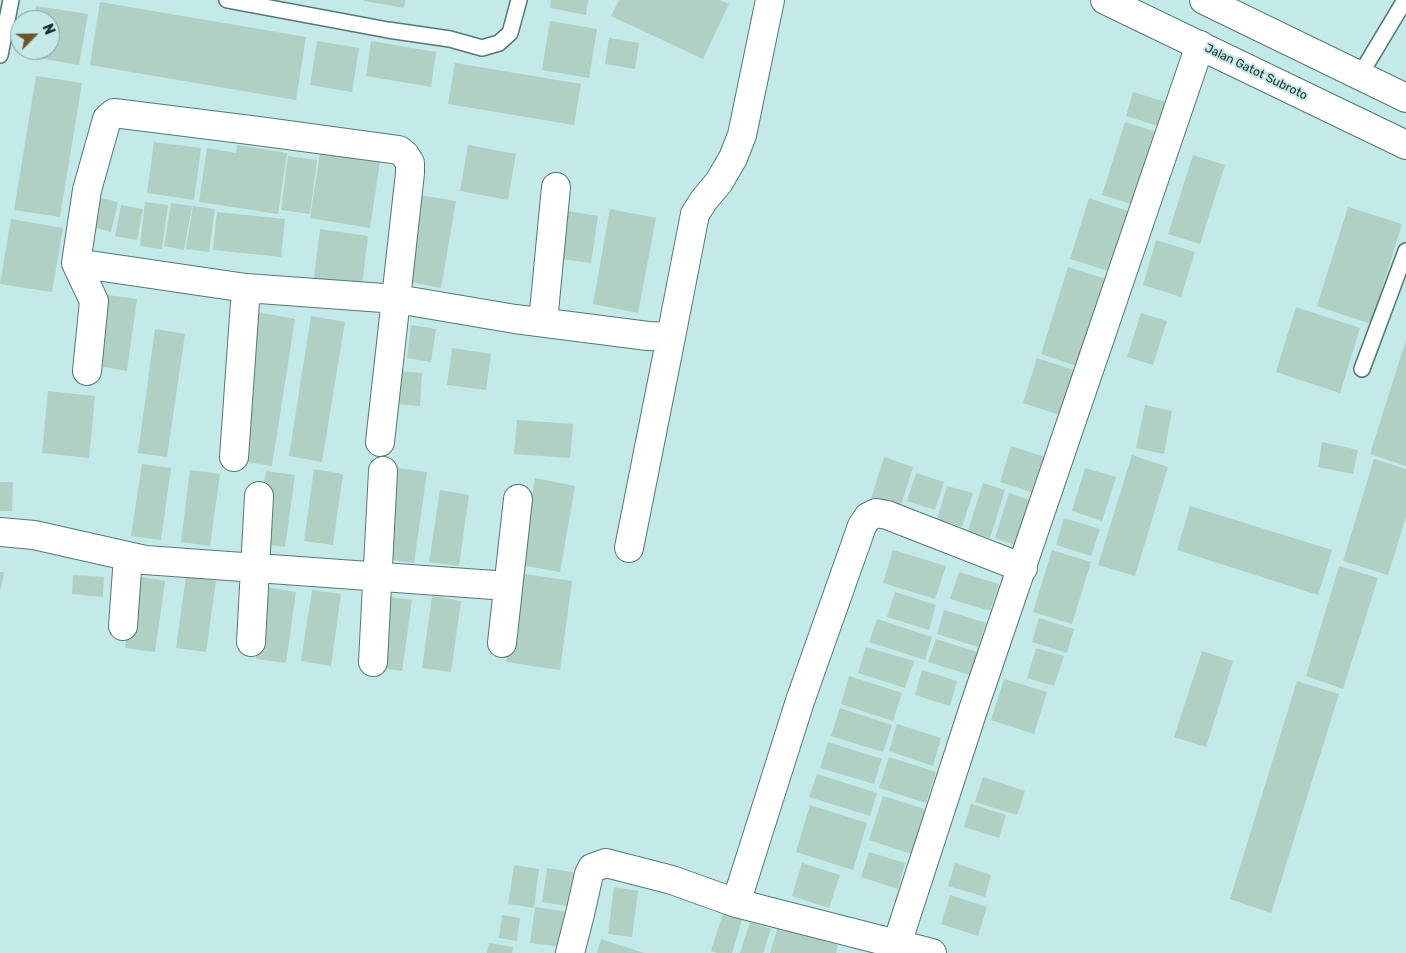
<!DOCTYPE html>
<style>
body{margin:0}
#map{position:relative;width:1406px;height:953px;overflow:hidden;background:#c3eae8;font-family:Rubik,sans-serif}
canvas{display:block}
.north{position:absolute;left:10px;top:10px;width:50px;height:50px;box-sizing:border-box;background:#c3eae8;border:1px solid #7f9d9c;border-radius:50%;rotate:67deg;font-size:14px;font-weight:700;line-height:20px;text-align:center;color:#1a2929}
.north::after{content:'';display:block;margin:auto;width:18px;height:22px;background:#6e5526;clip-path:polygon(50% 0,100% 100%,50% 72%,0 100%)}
</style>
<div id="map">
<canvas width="1406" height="953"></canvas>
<div class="north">N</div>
</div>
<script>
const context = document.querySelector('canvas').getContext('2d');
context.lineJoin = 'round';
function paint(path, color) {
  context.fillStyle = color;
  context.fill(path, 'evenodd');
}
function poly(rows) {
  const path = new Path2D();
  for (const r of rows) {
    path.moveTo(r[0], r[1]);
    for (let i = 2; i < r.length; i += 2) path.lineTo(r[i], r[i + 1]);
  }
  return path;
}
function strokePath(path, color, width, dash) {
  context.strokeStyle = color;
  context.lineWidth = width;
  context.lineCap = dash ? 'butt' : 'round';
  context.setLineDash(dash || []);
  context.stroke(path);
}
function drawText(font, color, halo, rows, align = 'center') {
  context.font = font + ' Rubik,sans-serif';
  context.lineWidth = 4;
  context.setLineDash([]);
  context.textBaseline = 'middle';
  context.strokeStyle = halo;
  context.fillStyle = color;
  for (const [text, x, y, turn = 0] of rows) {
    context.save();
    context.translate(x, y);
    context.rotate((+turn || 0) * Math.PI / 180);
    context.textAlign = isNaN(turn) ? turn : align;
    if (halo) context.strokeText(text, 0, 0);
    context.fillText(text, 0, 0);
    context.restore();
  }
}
paint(poly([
 [364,0,405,0,404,8,364,1],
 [551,0,588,0,586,15,550,8],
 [619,0,719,0,729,4,703,59,611,16],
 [100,2,306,37,296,100,90,65],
 [36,6,88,14,79,65,28,56,29,50,50,50,50,20,34,20],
 [550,21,597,29,589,78,542,70],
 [609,38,639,43,635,69,605,64],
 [317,41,359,48,352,92,310,85],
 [371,41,436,52,431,87,366,76],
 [455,63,581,84,574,125,448,104],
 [36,76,82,83,60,217,14,210],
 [1133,92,1169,103,1161,127,1126,116],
 [1125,122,1160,133,1138,206,1102,195],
 [154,142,201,148,194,200,147,193],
 [237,145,287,153,278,214,199,202,207,148,236,153],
 [468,145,516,154,508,200,460,191],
 [320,153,380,162,370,228,310,218],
 [1193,155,1225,165,1200,244,1168,234],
 [288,156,317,160,310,214,281,210],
 [414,194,456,201,441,288,399,280],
 [92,196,118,202,111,232,85,225],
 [1089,198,1131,212,1112,272,1070,259],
 [145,202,168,205,162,249,140,246],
 [171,203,192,206,184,250,164,246],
 [121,205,143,209,137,240,115,236],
 [193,206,215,209,209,252,186,249],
 [1348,207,1402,224,1371,324,1317,306],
 [610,209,656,218,638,313,593,304],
 [561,210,598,216,591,263,554,258],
 [217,212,285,219,281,257,213,250],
 [11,219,63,228,52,292,0,284],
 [320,229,368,236,362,285,314,278],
 [1156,240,1195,252,1181,297,1143,285],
 [1068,267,1109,280,1082,368,1041,354],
 [108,295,137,299,127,371,98,366],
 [1296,307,1360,328,1340,393,1276,372],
 [252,311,295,319,272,466,229,459],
 [1141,313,1167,321,1153,365,1127,357],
 [311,316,345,322,322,462,289,456],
 [411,325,436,329,431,362,407,358],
 [155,329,185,334,167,457,138,453],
 [1406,340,1406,466,1370,454],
 [452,348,491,354,486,390,447,385],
 [1037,358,1080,372,1066,417,1023,403],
 [386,370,422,373,420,406,383,403],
 [48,391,95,396,89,458,42,453],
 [1145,405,1172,411,1164,454,1136,448],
 [517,420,573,424,570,458,514,454],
 [1322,442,1358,450,1353,474,1318,467],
 [1011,446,1048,458,1037,494,1000,482],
 [1132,455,1168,467,1135,576,1098,565],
 [884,457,913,467,900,508,871,499],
 [1374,459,1406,469,1406,517,1388,575,1343,561],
 [142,464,171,468,161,540,131,536],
 [398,468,427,472,414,563,385,559],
 [1085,468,1116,477,1102,521,1072,511],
 [314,469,343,474,333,545,304,541],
 [190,470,220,474,210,546,181,542],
 [266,471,295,475,285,547,256,543],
 [916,473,944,482,935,510,907,501],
 [535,478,575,486,560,572,521,565],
 [0,482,13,482,12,511,0,511],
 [983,483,1005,490,990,538,968,531],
 [947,486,973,493,962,527,937,519],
 [440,490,469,495,459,566,429,562],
 [1009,493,1033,501,1019,546,995,538],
 [1190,506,1332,550,1318,595,1177,550],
 [1064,518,1100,529,1091,556,1056,545],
 [893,550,946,566,935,599,883,583],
 [1052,550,1091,562,1072,624,1033,612],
 [1339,566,1378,578,1343,689,1306,676],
 [0,572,4,572,1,589,0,588],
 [959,572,999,584,990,611,950,599],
 [519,573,572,581,560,670,506,662],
 [73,575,104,577,103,597,72,594],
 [136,576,165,581,155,652,125,648],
 [186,576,216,581,206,652,176,648],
 [267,587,296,592,286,663,256,659],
 [312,590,341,594,331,666,301,661],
 [895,592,936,605,929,630,887,617],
 [383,596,412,600,402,671,373,667],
 [432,596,461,601,451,672,422,668],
 [944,610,986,623,978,647,937,634],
 [1039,618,1074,629,1067,653,1032,642],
 [877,619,932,637,925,660,869,642],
 [936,639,977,652,970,675,928,662],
 [866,647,914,661,905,688,858,673],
 [1036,648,1064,656,1054,686,1027,678],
 [1202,651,1233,661,1206,747,1174,737],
 [922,670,957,681,950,706,915,695],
 [849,676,902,693,893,721,841,704],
 [1004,679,1047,692,1034,734,991,720],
 [1297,681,1339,694,1271,913,1230,899],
 [840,708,892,725,883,752,831,736],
 [897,724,941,738,933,766,889,751],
 [828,742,882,759,874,784,820,768],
 [889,757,936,772,926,803,879,788],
 [817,774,877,793,870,816,809,797],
 [983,777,1025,791,1017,815,975,802],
 [883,796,925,809,911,854,869,840],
 [971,804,1006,815,999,838,964,827],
 [810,805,867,823,853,870,796,852],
 [869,852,905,863,898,889,861,877],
 [802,863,840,875,829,908,792,896],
 [955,863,991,875,985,897,948,886],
 [514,865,539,869,534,908,508,904],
 [547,868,578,873,573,907,542,902],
 [614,887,638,891,632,937,608,934],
 [950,895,987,907,978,936,941,924],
 [535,907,570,912,565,947,530,943],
 [724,910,743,917,732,953,717,953,711,951],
 [502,915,520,918,517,941,499,938],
 [750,922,771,929,763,953,740,953],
 [778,926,838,945,836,953,770,953],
 [601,939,644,953,597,953],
 [489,943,513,947,512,953,487,953]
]), '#afd0c3');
const service = poly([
 [227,0,388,30,450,39,482,48,499,43,510,33,519,0],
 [0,55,11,0],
 [1360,75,1405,0],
 [1362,369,1406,251]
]);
const minor = poly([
 [76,263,87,190,107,119,114,113,258,131,399,150,405,155,410,163,410,173,380,442],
 [543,322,556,187],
 [87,371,94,301,76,263,246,288,397,299,515,319,648,336,671,337,695,214,704,200,719,182,733,158,742,135,770,0],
 [234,457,246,288],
 [0,532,34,535,145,560,508,586],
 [629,548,671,337],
 [123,626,128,556],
 [251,642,259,496],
 [502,643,518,499],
 [373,662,383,471],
 [736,903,800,701,862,526,868,517,876,513,887,515,1023,568],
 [570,953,580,914,589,874,592,868,606,863,672,880,736,903,932,953],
 [894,953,974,707,1200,45]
]);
const tertiary = poly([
 [1105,0,1406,145],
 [1204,0,1406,98]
]);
strokePath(service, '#557876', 18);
strokePath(minor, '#557876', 30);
strokePath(tertiary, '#557876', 30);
strokePath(service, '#fff', 15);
strokePath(minor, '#fff', 28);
strokePath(tertiary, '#fff', 28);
drawText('12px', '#1a2929', '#c3eae8', [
 ["Jalan Gatot Subroto",1256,72,26]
]);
</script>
